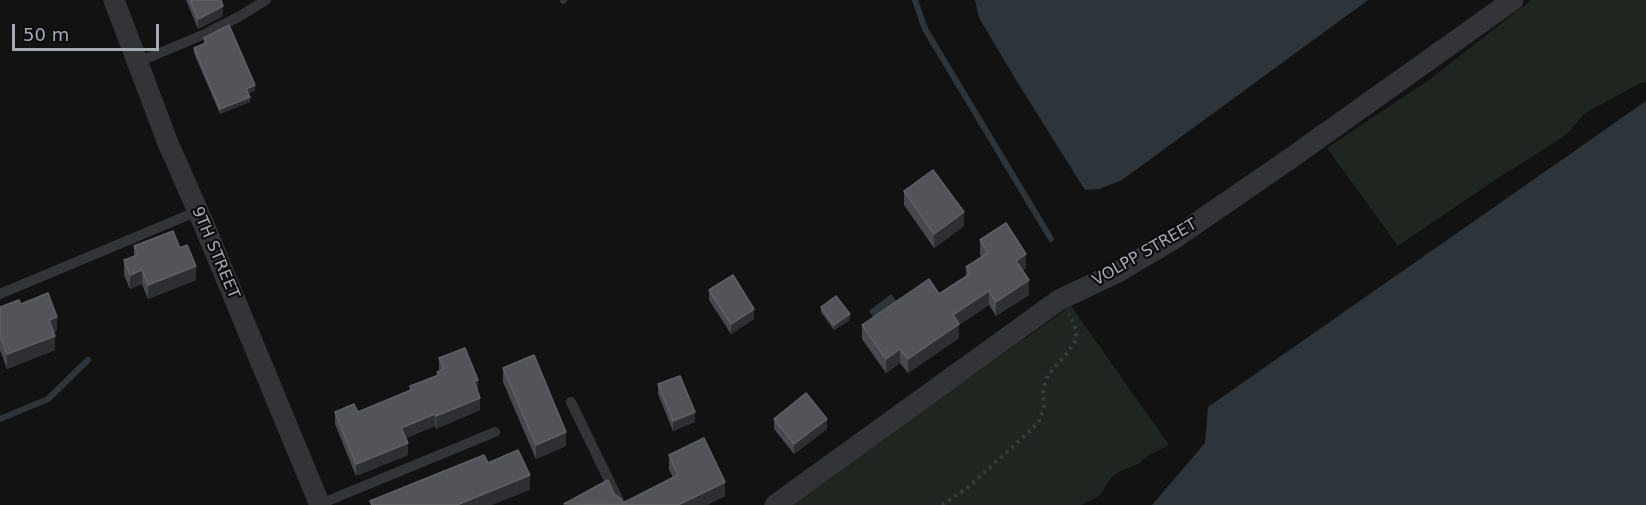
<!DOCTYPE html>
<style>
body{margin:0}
#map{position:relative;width:1646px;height:505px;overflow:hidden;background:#121213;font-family:"DejaVu Sans",sans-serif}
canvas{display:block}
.scale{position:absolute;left:12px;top:24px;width:147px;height:27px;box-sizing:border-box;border:3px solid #a5aab3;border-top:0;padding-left:8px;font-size:18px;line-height:21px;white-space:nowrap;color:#a5aab3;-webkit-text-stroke:4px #0d0d0e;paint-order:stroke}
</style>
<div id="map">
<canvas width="1646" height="505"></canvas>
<div class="scale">50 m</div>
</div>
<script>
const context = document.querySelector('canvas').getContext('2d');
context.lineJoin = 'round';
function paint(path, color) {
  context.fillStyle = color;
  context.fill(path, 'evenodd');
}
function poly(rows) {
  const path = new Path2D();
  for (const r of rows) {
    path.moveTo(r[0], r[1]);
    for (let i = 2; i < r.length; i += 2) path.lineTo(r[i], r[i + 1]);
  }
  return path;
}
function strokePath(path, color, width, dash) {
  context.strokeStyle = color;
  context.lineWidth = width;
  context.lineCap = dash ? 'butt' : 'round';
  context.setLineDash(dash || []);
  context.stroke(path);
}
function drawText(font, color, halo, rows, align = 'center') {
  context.font = font + ' "DejaVu Sans",sans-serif';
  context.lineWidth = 4.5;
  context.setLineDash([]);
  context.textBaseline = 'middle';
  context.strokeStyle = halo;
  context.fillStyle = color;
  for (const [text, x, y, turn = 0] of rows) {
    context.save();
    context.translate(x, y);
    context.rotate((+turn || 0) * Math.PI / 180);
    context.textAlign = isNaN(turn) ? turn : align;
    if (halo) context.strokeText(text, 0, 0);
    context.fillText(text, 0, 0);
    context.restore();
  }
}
paint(poly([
 [1531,0,1646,0,1646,82,1638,84,1604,103,1594,108,1584,114,1567,134,1561,138,1521,164,1502,175,1398,246,1327,148,1433,77],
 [1071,306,1169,445,1149,455,1138,464,1120,471,1111,478,1099,496,1081,505,789,505]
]), '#1f261f');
paint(poly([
 [975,0,1368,0,1122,180,1099,189,1085,190,1016,80,979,18],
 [1646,101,1646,505,1152,505,1205,443,1208,407],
 [891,294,898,303,875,320,869,311]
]), '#2d353b');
strokePath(poly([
 [915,0,925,29,1051,239],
 [563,1,564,0],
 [0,419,48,399,88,360]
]), '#2d353b', 6);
strokePath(poly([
 [942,505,966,489,1031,430,1039,421,1044,406,1043,390,1048,375,1067,353,1076,340,1076,329,1069,314]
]), '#393b3f', 4, [3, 4.5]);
strokePath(poly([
 [138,62,205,34,240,16,266,0],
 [0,294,198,211],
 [571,402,621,505],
 [320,504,495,432]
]), '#333438', 10);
strokePath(poly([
 [114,0,168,143,204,225,320,505],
 [775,505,1059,300,1118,272,1172,240,1291,158,1513,0]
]), '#333438', 21);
paint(poly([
 [186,0,221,0,223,16,198,29],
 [204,38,255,91,248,93,250,102,220,114,194,53,194,48,204,44],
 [904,191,964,226,934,248,904,205],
 [980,240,1026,268,1022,271,1029,295,996,316,989,305,959,325,959,338,908,373,900,363,886,373,862,339,862,325,939,294,966,276,966,267,982,257,980,255],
 [134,246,180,248,196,280,148,299,142,284,130,289,124,275,124,260,134,256],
 [709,290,754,319,731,334,709,300],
 [21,304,57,331,54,332,55,350,7,369,0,350,0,307],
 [821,307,850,320,834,330,821,312],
 [439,358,478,391,480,410,436,429,435,426,406,438,408,455,356,476,335,424,335,412,358,412,410,391,410,386,437,375,437,372,439,371],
 [503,368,566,446,536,459,503,382],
 [658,384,695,422,673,431,658,394],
 [774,419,827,429,794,454,774,429],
 [669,455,725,496,707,505,564,505,623,503,673,478,669,469]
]), '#48494e');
paint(poly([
 [223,6,223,16,198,29,198,19],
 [255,85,255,91,246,94,246,89],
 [250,97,250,102,220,114,220,109],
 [964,212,964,226,934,248,934,234],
 [1026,254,1026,268,1016,275,1016,261],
 [196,266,196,280,148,299,148,285],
 [142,270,142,284,130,289,130,275],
 [1029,280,1029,295,996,316,996,302],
 [989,291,989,305,959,325,959,338,908,373,908,359,953,315],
 [754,309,754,319,731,334,731,324],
 [850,314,850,320,834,330,834,325],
 [57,317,57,331,49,334,49,320],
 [55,336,55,350,7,369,7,354],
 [900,349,900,363,886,373,886,359],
 [478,380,478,392,474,381],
 [480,398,480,410,436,429,436,416],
 [695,412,695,422,673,431,673,421],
 [435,414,435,426,401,440,401,428],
 [827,419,827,429,794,454,794,444],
 [566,432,566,446,536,459,536,445],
 [408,443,408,455,356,476,356,464],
 [530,475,530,490,492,505,457,505],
 [725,482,725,496,707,505,678,505]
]), '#2e2f32');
const building = poly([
 [190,0,221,0,223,6,198,19,190,0],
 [229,25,255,85,246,89,250,97,220,109,194,48,206,43,204,38,229,25],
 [933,170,964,212,934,234,904,191,933,170],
 [1006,223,1026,254,1016,261,1029,280,996,302,989,291,953,315,959,324,908,359,900,349,886,359,862,325,929,279,939,294,970,274,966,267,988,253,980,240,1006,223],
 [173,231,180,248,187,245,196,266,148,285,142,270,130,275,124,260,138,255,134,246,173,231],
 [733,275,754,309,731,324,709,290,733,275],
 [48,293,57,317,49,320,55,336,7,354,0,336,0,307,19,300,21,304,48,293],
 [836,296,850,314,834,325,821,307,836,296],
 [465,348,478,380,474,381,480,398,436,416,435,414,401,428,408,443,356,464,335,412,354,404,358,412,411,390,410,386,439,375,437,372,444,369,439,358,465,348],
 [534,355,566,432,536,445,503,368,534,355],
 [680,376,695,412,673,421,658,384,680,376],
 [806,393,827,419,794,444,774,419,806,393],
 [704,438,725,482,678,505,564,504,608,480,614,494,620,498,623,503,678,475,669,455,704,438],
 [518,450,530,475,457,505,372,505,370,501,484,455,488,463,518,450]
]);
paint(building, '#525459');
strokePath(building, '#5f6167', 1.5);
drawText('16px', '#a5aab3', '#0d0d0e', [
 ["9TH STREET",215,253,67],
 ["VOLPP STREET",1145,253,-30]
]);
</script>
